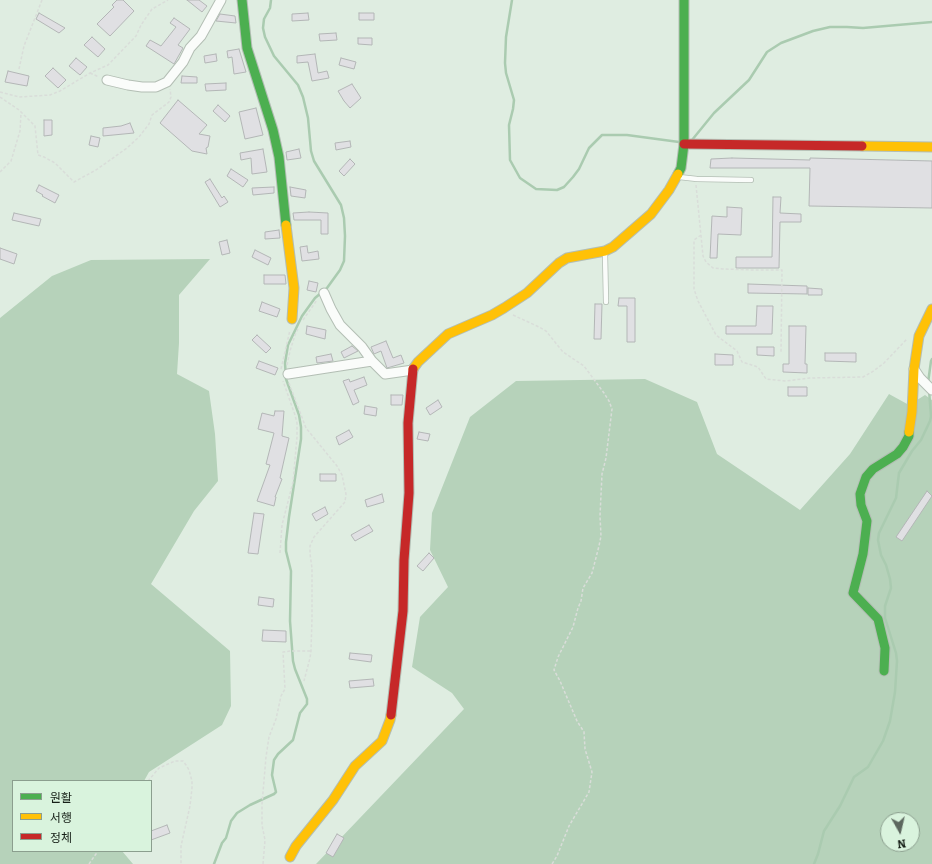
<!DOCTYPE html>
<meta charset="utf-8">
<style>
body{margin:0}
#map{position:relative;width:932px;height:864px;overflow:hidden;background:#dfede1;font-family:Bitter,"Noto Sans KR",serif}
canvas{display:block}
.legend{position:absolute;left:12px;top:780px;width:140px;height:72px;box-sizing:border-box;background:#d9f3dd;border:1px solid #8b9e8e;margin:0;padding:5px 7px;list-style:none;font-size:12px;color:#161f17}
.legend li{display:flex;align-items:center;gap:8px;height:20px}
.legend b{width:20px;border:1px solid #8b9e8e}
.north{position:absolute;left:880px;top:812px;width:40px;height:40px;box-sizing:border-box;background:#d9f3dd;border:1px solid #8b9e8e;border-radius:50%;rotate:172deg;font-size:11px;font-weight:700;line-height:16px;text-align:center;color:#161f17}
.north::after{content:'';display:block;margin:auto;width:14px;height:18px;background:#5c675e;clip-path:polygon(50% 0,100% 100%,50% 72%,0 100%)}
</style>
<div id="map">
<canvas width="932" height="864"></canvas>
<ul class="legend">
<li><b style="height:5px;background:#4caf50"></b>원활</li>
<li><b style="height:5px;background:#ffc107"></b>서행</li>
<li><b style="height:5px;background:#c62828"></b>정체</li>
</ul>
<div class="north">N</div>
</div>
<script>
const context = document.querySelector('canvas').getContext('2d');
context.lineJoin = 'round';
function paint(path, color) {
  context.fillStyle = color;
  context.fill(path, 'evenodd');
}
function poly(rows) {
  const path = new Path2D();
  for (const r of rows) {
    path.moveTo(r[0], r[1]);
    for (let i = 2; i < r.length; i += 2) path.lineTo(r[i], r[i + 1]);
  }
  return path;
}
function strokePath(path, color, width, dash) {
  context.strokeStyle = color;
  context.lineWidth = width;
  context.lineCap = dash ? 'butt' : 'round';
  context.setLineDash(dash || []);
  context.stroke(path);
}
paint(poly([
 [210,259,179,295,179,343,177,374,209,391,215,434,218,481,194,511,151,584,230,651,231,706,222,725,149,772,144,781,13,781,13,851,122,851,133,864,0,864,0,318,52,276,91,260],
 [645,379,697,402,717,454,800,510,850,454,889,394,909,405,925,395,932,400,932,864,316,864,464,709,452,693,412,667,420,617,448,587,430,550,432,513,470,417,516,381],
 [888,820,912,820,912,844,888,844]
]), '#b6d2ba');
strokePath(poly([
 [512,0,506,37,505,63,506,73,514,100,513,109,509,125,510,160,520,178,536,189,557,190,564,187,573,177,579,169,589,148,602,135,627,135,679,142],
 [692,140,714,113,749,80,767,52,781,43,813,31,830,27,847,27,863,28,932,22],
 [928,383,931,361,932,359],
 [214,864,222,843,226,838,231,821,237,813,250,805,274,794,276,792,272,775,274,760,278,754,293,740,300,713,307,704,307,699,295,669,293,661,290,621,291,571,286,551,286,542,289,517,301,439,301,427,299,415,286,379,285,363,288,345,302,316,315,298,327,288,340,270,344,261,345,236,344,218,341,205,314,161,311,151,308,118,303,97,298,85,274,56,265,37,263,28,264,19,270,8,271,0],
 [814,864,818,854,824,831,840,806,854,777,868,767,883,741,890,721,895,692,897,661,896,653,885,618,885,606,891,588,890,579,886,565,881,555,878,540,879,533,896,498,899,473,912,451,921,440,930,421,931,416,929,390]
]), '#aacbb0', 2.5);
const building = poly([
 [117,0,123,0,134,11,110,36,97,24,114,7,112,5,117,0],
 [187,0,199,0,207,6,202,12,187,0],
 [39,13,65,28,59,33,36,19,39,13],
 [308,13,309,20,292,21,292,14,308,13],
 [359,13,374,13,374,20,359,20,359,13],
 [220,14,235,16,236,23,216,21,220,14],
 [174,18,190,29,178,45,183,48,174,64,146,46,150,40,161,46,176,27,170,23,174,18],
 [336,33,337,40,320,41,319,34,336,33],
 [92,37,105,49,98,57,84,45,92,37],
 [358,38,372,38,372,45,358,44,358,38],
 [239,49,246,72,234,74,232,57,228,58,227,51,239,49],
 [216,54,217,61,205,63,204,56,216,54],
 [315,54,318,73,327,71,329,78,312,81,308,62,297,63,297,56,315,54],
 [76,58,87,67,80,75,69,66,76,58],
 [341,58,356,62,354,69,339,65,341,58],
 [53,68,66,80,58,88,45,76,53,68],
 [8,71,29,76,27,86,5,82,8,71],
 [182,76,197,77,197,83,181,83,182,76],
 [226,83,226,90,206,91,205,84,226,83],
 [352,84,361,98,350,108,344,101,338,91,352,84],
 [178,100,207,125,199,134,210,136,208,147,206,148,207,154,192,151,160,123,178,100],
 [218,105,230,116,225,122,213,111,218,105],
 [256,108,263,135,245,139,239,112,256,108],
 [44,120,52,120,52,135,44,136,44,120],
 [130,123,134,133,103,136,103,128,121,126,130,123],
 [91,136,100,138,98,147,89,145,91,136],
 [350,141,351,147,336,150,335,143,350,141],
 [263,149,267,172,252,174,251,158,241,160,240,153,263,149],
 [299,149,301,158,287,160,286,152,299,149],
 [732,158,810,160,810,158,932,161,932,208,809,206,810,168,710,168,711,159,732,158],
 [350,159,355,164,344,176,339,171,350,159],
 [231,169,248,180,243,187,227,176,231,169],
 [210,179,222,198,224,196,228,202,220,207,205,182,210,179],
 [39,185,59,195,55,203,42,196,43,195,36,191,39,185],
 [274,187,274,193,253,195,252,188,274,187],
 [290,187,306,190,305,198,291,196,290,187],
 [773,197,781,197,780,213,801,214,801,222,780,222,779,268,736,268,736,257,772,257,773,197],
 [727,207,742,208,741,235,718,234,717,258,710,258,712,216,727,217,727,207],
 [309,212,328,213,328,234,321,234,321,220,294,220,293,213,309,212],
 [14,213,41,219,39,226,12,220,14,213],
 [279,230,280,238,265,239,265,232,279,230],
 [227,240,230,253,222,255,219,242,227,240],
 [307,246,308,253,318,251,319,259,302,261,300,247,307,246],
 [0,248,17,254,14,264,0,259,0,248],
 [255,250,271,258,268,265,252,257,255,250],
 [264,275,285,275,286,284,264,284,264,275],
 [309,281,318,283,316,292,307,290,309,281],
 [748,284,807,286,807,294,748,293,748,284],
 [808,288,822,289,822,295,808,295,808,288],
 [619,298,635,298,635,342,627,342,627,306,618,306,619,298],
 [262,302,280,309,277,317,259,311,262,302],
 [595,304,602,304,601,339,594,339,595,304],
 [757,306,773,306,772,334,726,334,726,326,756,326,757,306],
 [307,326,326,330,325,339,306,334,307,326],
 [789,326,806,326,805,364,807,364,807,373,783,372,783,364,789,364,789,326],
 [257,335,271,348,266,353,252,340,257,335],
 [386,341,393,358,401,355,404,363,387,368,381,351,374,354,371,347,386,341],
 [352,346,358,351,344,358,341,352,352,346],
 [757,347,774,347,774,356,757,355,757,347],
 [825,353,856,353,856,362,825,361,825,353],
 [331,354,333,361,317,363,316,357,331,354],
 [715,354,733,355,733,365,715,365,715,354],
 [259,361,278,368,275,375,256,368,259,361],
 [364,377,367,385,354,390,359,402,353,405,343,381,349,379,350,382,364,377],
 [788,387,807,387,807,396,788,396,788,387],
 [391,395,403,395,402,405,391,405,391,395],
 [438,400,442,407,430,415,426,408,438,400],
 [365,406,377,408,376,416,364,414,365,406],
 [275,411,284,411,282,436,289,438,280,478,282,479,275,497,276,497,274,506,257,501,270,465,266,464,274,433,258,429,262,413,274,416,275,411],
 [349,430,353,437,339,445,336,437,349,430],
 [419,432,430,434,428,441,417,439,419,432],
 [320,474,336,474,336,481,320,481,320,474],
 [927,491,932,496,902,541,896,537,927,491],
 [382,494,384,502,367,507,365,500,382,494],
 [325,507,328,514,316,521,312,514,325,507],
 [254,513,264,514,258,554,248,553,254,513],
 [369,525,373,531,355,541,351,535,369,525],
 [429,553,434,558,423,571,417,566,429,553],
 [259,597,274,599,273,607,258,605,259,597],
 [263,630,286,631,286,642,262,641,263,630],
 [350,653,372,655,371,662,349,659,350,653],
 [373,679,374,686,350,688,349,681,373,679],
 [167,825,170,833,151,840,151,831,167,825],
 [337,834,344,838,333,857,326,853,337,834]
]);
paint(building, '#e0e0e3');
strokePath(building, '#b3b6b6', 1);
const lane = poly([
 [679,177,697,179,751,180],
 [605,253,606,302]
]);
const street = poly([
 [107,80,128,85,142,87,156,87,167,82,183,62,190,48,201,36,221,0],
 [324,293,331,309,340,325,362,347,372,361],
 [914,369,920,378,932,390],
 [288,374,372,361,385,374,413,370]
]);
const fast = poly([
 [242,0,247,48,273,130,279,157,286,225],
 [678,174,681,168,684,144,684,0],
 [884,671,885,648,878,619,853,593,863,554,867,521,861,505,860,494,866,477,873,469,897,454,903,447,909,436,909,432]
]);
const slow = poly([
 [862,146,932,147],
 [286,225,294,288,292,319],
 [413,369,418,362,448,334,492,315,504,308,527,293,559,263,567,258,605,251,613,247,651,214,669,190,678,174],
 [909,432,912,412,914,369,919,336,932,309],
 [290,857,296,846,333,800,355,766,382,741,390,720,391,715]
]);
const jam = poly([
 [684,144,862,146],
 [391,715,403,611,404,560,409,493,408,423,413,369]
]);
strokePath(lane, '#b3beb4', 6);
strokePath(street, '#b3beb4', 11);
strokePath(fast, '#b3beb4', 11);
strokePath(slow, '#b3beb4', 11);
strokePath(jam, '#b3beb4', 11);
strokePath(poly([
 [19,69,24,46,42,0],
 [90,73,99,77],
 [0,92,19,97,50,95,60,91,90,73,108,65,136,36,141,25,152,9,168,0],
 [0,97,19,110,35,126,38,155,44,157,55,163,74,182,96,170,127,148,139,137,149,124,152,115,169,102,171,97,170,89],
 [0,172,11,161,20,131,21,113],
 [696,185,703,256,706,262,713,268,723,269,753,270,782,270,781,353],
 [701,235,694,240,694,289,698,301,716,335,737,351,742,362,758,367,766,379,786,381,810,378,863,377,872,372,884,363,907,339],
 [513,315,539,327,546,331,563,352,584,366,604,393,609,401,612,409,606,458,602,474,600,516,601,536,599,546,592,573,583,588,581,601,578,608,573,627,558,657,554,670,560,681,577,721,584,732,585,749,592,772,589,792,569,826,557,856,552,864],
 [303,320,317,300],
 [287,365,290,351,295,335,298,329],
 [281,369,290,330],
 [289,383,306,428,337,466,342,475,346,494,345,502,314,537,310,546,310,554,312,568,312,618,311,651,310,658,304,681],
 [280,553,282,525,293,482,297,437,297,423,295,415,283,381],
 [148,781,159,768,175,761,183,761,186,765,189,770,192,781,192,788,190,806,181,846,181,864],
 [89,864,98,851],
 [263,864,265,840,262,825,262,804,266,757,269,737,276,719,281,696,285,689,283,652,290,651,311,651]
]), '#d9ddd9', 1.5, [3, 2]);
strokePath(lane, '#fafcfa', 4.5);
strokePath(street, '#fafcfa', 9);
strokePath(fast, '#4caf50', 9);
strokePath(slow, '#ffc107', 9);
strokePath(jam, '#c62828', 9);
</script>
